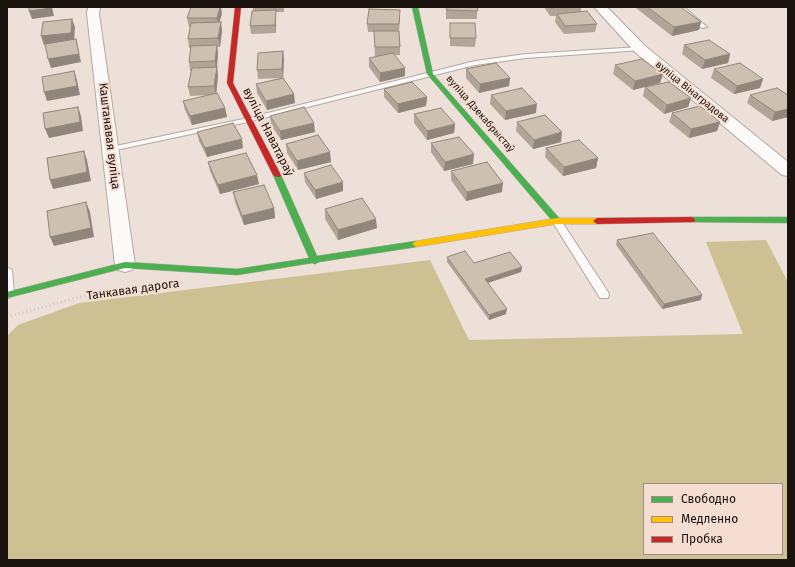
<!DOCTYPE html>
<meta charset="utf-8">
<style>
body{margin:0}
#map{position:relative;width:795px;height:567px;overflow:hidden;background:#ede0d9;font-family:"Fira Sans",sans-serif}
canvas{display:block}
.frame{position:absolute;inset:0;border:8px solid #1a130e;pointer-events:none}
.legend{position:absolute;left:643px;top:483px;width:140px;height:72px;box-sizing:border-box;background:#f5ded1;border:1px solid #9d8d83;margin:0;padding:5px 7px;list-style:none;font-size:12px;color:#1a130e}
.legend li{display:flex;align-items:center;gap:8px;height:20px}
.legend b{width:20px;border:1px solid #9d8d83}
</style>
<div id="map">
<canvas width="795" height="567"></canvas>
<div class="frame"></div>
<ul class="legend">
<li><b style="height:5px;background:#4caf50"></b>Свободно</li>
<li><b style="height:5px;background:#ffc107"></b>Медленно</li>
<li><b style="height:5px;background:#c62828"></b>Пробка</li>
</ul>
</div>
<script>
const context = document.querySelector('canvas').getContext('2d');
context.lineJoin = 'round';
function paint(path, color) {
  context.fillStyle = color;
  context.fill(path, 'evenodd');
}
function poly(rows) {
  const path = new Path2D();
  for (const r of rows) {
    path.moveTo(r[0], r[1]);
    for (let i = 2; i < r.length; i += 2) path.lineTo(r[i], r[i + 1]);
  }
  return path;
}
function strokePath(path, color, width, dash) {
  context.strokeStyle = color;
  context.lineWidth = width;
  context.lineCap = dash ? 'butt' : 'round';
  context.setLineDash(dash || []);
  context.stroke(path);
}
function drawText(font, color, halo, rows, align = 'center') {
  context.font = font + ' "Fira Sans",sans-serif';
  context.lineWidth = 4;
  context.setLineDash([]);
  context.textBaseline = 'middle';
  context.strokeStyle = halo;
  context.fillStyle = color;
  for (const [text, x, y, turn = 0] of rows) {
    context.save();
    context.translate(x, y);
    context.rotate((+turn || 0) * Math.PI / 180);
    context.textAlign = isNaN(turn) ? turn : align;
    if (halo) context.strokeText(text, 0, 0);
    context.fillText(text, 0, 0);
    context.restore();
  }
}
paint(poly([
 [766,240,788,282,788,560,7,560,7,336,18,325,79,303,430,260,469,340,743,334,706,242],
 [644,484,782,484,782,554,644,554]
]), '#cdc194');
const lane = poly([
 [677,7,684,7,707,27,702,28,677,7],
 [640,47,643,49,642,50,526,58,475,65,248,122,111,151,107,149,111,147,248,118,475,61,526,54,640,47],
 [557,218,560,219,608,292,609,295,608,298,600,298,552,221,557,218],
 [7,267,12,270,14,294,9,298,7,297,7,267]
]);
const street = poly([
 [88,7,100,7,99,14,135,265,132,270,125,272,118,270,115,265,87,14,88,7],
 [594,7,607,7,645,46,788,162,788,176,782,175,635,52,594,7]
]);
const fast = poly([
 [412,7,418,7,433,74,560,219,561,221,560,223,554,223,427,74,412,7],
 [274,173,277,173,281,175,317,256,416,241,420,244,416,247,319,262,315,264,312,263,237,275,125,268,7,298,7,292,125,262,237,269,309,258,273,175,274,173],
 [691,217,788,217,788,223,688,222,687,220,688,218,691,217]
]);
const slow = poly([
 [557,218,597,218,601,221,597,224,557,224,416,247,412,244,416,241,557,218]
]);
const jam = poly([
 [235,7,241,7,233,83,281,175,280,177,277,177,273,175,227,83,235,7],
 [691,217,694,218,695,220,694,222,597,224,593,221,597,218,691,217]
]);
strokePath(lane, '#b2a8a2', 2);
strokePath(street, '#b2a8a2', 2);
strokePath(fast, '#b2a8a2', 1);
strokePath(slow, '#b2a8a2', 1);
strokePath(jam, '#b2a8a2', 1);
strokePath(poly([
 [100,292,149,286],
 [7,317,87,295]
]), '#c8c5c2', 2.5, [1, 3]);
paint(lane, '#fcfaf9');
paint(street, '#fcfaf9');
paint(fast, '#4caf50');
paint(slow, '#ffc107');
paint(jam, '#c62828');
paint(poly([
 [253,7,284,7,284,12,276,12,276,33,251,34,250,26,253,11],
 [446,7,477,7,477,19,446,19],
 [544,7,581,7,581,12,597,24,595,32,564,34,555,22,556,16,550,16],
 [636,7,681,7,701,22,699,30,672,36,636,8],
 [222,14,219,23,221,22,222,31,220,47,217,47,218,53,217,67,218,76,216,94,225,108,227,117,192,125,185,110,183,101,210,95,190,96,188,87,191,71,190,71,189,62,191,48,189,48,188,39,191,27,189,27,187,18],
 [400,18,399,33,400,47,400,55,395,55,405,76,380,82,369,67,369,58,379,56,375,56,374,32,368,32,367,24],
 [450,23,476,38,475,47,450,46],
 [684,45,730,54,728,63,702,69,682,54],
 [283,51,284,60,283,78,295,103,267,110,257,93,256,84,282,78,258,79,257,70],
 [615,65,663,74,660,83,633,90,613,74],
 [466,69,510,78,509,86,479,93,466,78],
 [714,69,763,79,760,88,734,94,711,78],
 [645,87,691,98,688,107,664,114,643,96],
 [384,89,427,97,426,106,398,113,384,97],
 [491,95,536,113,505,120,490,104],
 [750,95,788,95,788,117,772,121,747,103],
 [672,113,720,122,717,131,689,138,669,122],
 [414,114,455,124,454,133,427,140,414,123],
 [270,116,315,132,281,140,271,125],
 [517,122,561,142,533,149,516,131],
 [197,132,243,148,207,157,199,141],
 [431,143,473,164,444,171,431,152],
 [286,144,331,162,298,170,287,153],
 [546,148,598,158,596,168,563,176,545,157],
 [208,162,259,184,220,194,210,171],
 [451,171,502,192,466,201,451,180],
 [304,173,343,191,316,199,305,182],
 [233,192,274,208,275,218,244,225,235,202],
 [325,209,377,228,338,240,325,219],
 [617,240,701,300,662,309,616,245],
 [447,257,474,263,522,267,521,272,488,283,506,314,489,320,447,262]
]), '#b1a597');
paint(poly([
 [52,7,54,16,32,19,29,11],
 [220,7,221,7,222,14,218,26,217,18],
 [276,10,276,33,275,25],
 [72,19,75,27,74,41,44,45,41,36],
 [221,22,222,31,220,47,218,38],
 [701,22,699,30,672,36,674,27],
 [76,39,78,48,81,62,51,68,48,59],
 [217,45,218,53,217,67,218,76,216,95,214,86,216,69,215,61],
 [283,51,284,60,283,78,282,69],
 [730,54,728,63,702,69,705,60],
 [405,68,405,76,380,82,380,73],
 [74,71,77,80,80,95,47,101,44,92],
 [663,74,660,83,633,90,635,81],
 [510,78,509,86,479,93,480,84],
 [763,79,760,88,734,94,737,86],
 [294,94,295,103,267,110,266,101],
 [427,97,426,106,398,113,398,104],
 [691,98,688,107,664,114,667,105],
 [537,104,536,113,505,120,506,111],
 [78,107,81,116,83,131,49,138,45,129],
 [225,108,227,117,192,125,190,116],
 [788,109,788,117,772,121,775,112],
 [720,122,717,131,689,138,691,129],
 [314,123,315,132,281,140,280,131],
 [455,124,454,133,427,140,427,131],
 [562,132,561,142,533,149,534,140],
 [242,139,243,148,207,157,205,148],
 [84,151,87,160,91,181,53,189,50,180],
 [330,152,331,162,298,170,297,161],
 [474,154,473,164,444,171,445,162],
 [598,158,596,168,563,176,564,167],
 [257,175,259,184,220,194,218,185],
 [343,182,343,191,316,199,315,190],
 [503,183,502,192,466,201,467,192],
 [86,202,90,212,94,237,54,246,50,237],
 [274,208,275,218,244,225,242,216],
 [376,219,377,228,338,240,338,230],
 [522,267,521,272,484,284,485,279],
 [702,295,701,300,662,309,664,304],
 [507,309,506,314,489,320,489,315]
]), '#90867b');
const building = poly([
 [29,7,51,7,51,8,29,11,29,7],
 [191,7,220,7,217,18,187,18,191,7],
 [446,7,477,7,478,11,447,10,446,7],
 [550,7,563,7,551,8,550,7],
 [647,7,681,7,701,22,674,27,647,7],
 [369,9,400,10,399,24,367,24,369,9],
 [276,10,275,25,250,26,252,11,276,10],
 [587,11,597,24,565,26,557,14,587,11],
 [72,19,71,33,41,36,43,22,72,19],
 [221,22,218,38,188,39,191,23,221,22],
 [450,23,475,23,476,38,450,38,450,23],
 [374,31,399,31,400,47,375,47,374,31],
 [76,39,79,54,48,59,45,44,76,39],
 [709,40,730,54,705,60,684,45,709,40],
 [217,45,215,61,189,62,191,46,217,45],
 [283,51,282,69,257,70,258,53,283,51],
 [393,53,405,68,380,73,369,58,393,53],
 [642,59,663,74,635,81,615,65,642,59],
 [496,63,510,78,480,84,466,69,496,63],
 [740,63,763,79,737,86,714,69,740,63],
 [217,67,214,86,188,87,192,68,217,67],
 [74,71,77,86,44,92,42,77,74,71],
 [283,78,294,94,266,101,256,84,283,78],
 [412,82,427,97,398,104,384,89,412,82],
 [669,82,691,98,667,105,645,87,669,82],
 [522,88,537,104,506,111,491,95,522,88],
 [777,88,788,95,788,109,775,112,750,95,777,88],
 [217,93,225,108,190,116,183,101,217,93],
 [700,106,720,122,691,129,672,113,700,106],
 [78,107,80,122,45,129,43,113,78,107],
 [304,107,314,123,280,131,270,116,304,107],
 [441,108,455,124,427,131,414,114,441,108],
 [545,115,562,132,534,140,517,122,545,115],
 [233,123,242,139,205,148,197,132,233,123],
 [318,135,330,152,297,161,286,144,318,135],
 [459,137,474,154,445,162,431,143,459,137],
 [579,140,598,158,564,167,546,148,579,140],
 [84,151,87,172,50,180,47,158,84,151],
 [246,153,257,175,218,185,208,162,246,153],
 [487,162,503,183,467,192,451,171,487,162],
 [331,165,343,182,315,190,304,173,331,165],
 [264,185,274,208,242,216,233,192,264,185],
 [362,198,376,219,338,230,325,209,362,198],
 [86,202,91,228,50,237,47,211,86,202],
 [653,233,702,295,664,304,617,240,653,233],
 [465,251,474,263,510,252,522,267,485,279,507,309,489,315,447,257,465,251]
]);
paint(building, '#cec0b0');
strokePath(building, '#90867b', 1);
drawText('10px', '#1a130e', '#f5ded1', [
 ["вуліца Вінаградова",692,92,39],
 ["вуліца Дзекабрыстаў",480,114,49]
]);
drawText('12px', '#1a130e', '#f5ded1', [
 ["вуліца Наватараў",268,132,63],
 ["Каштанавая вуліца",109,136,83],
 ["Танкавая дарога",133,290,-8]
]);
</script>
